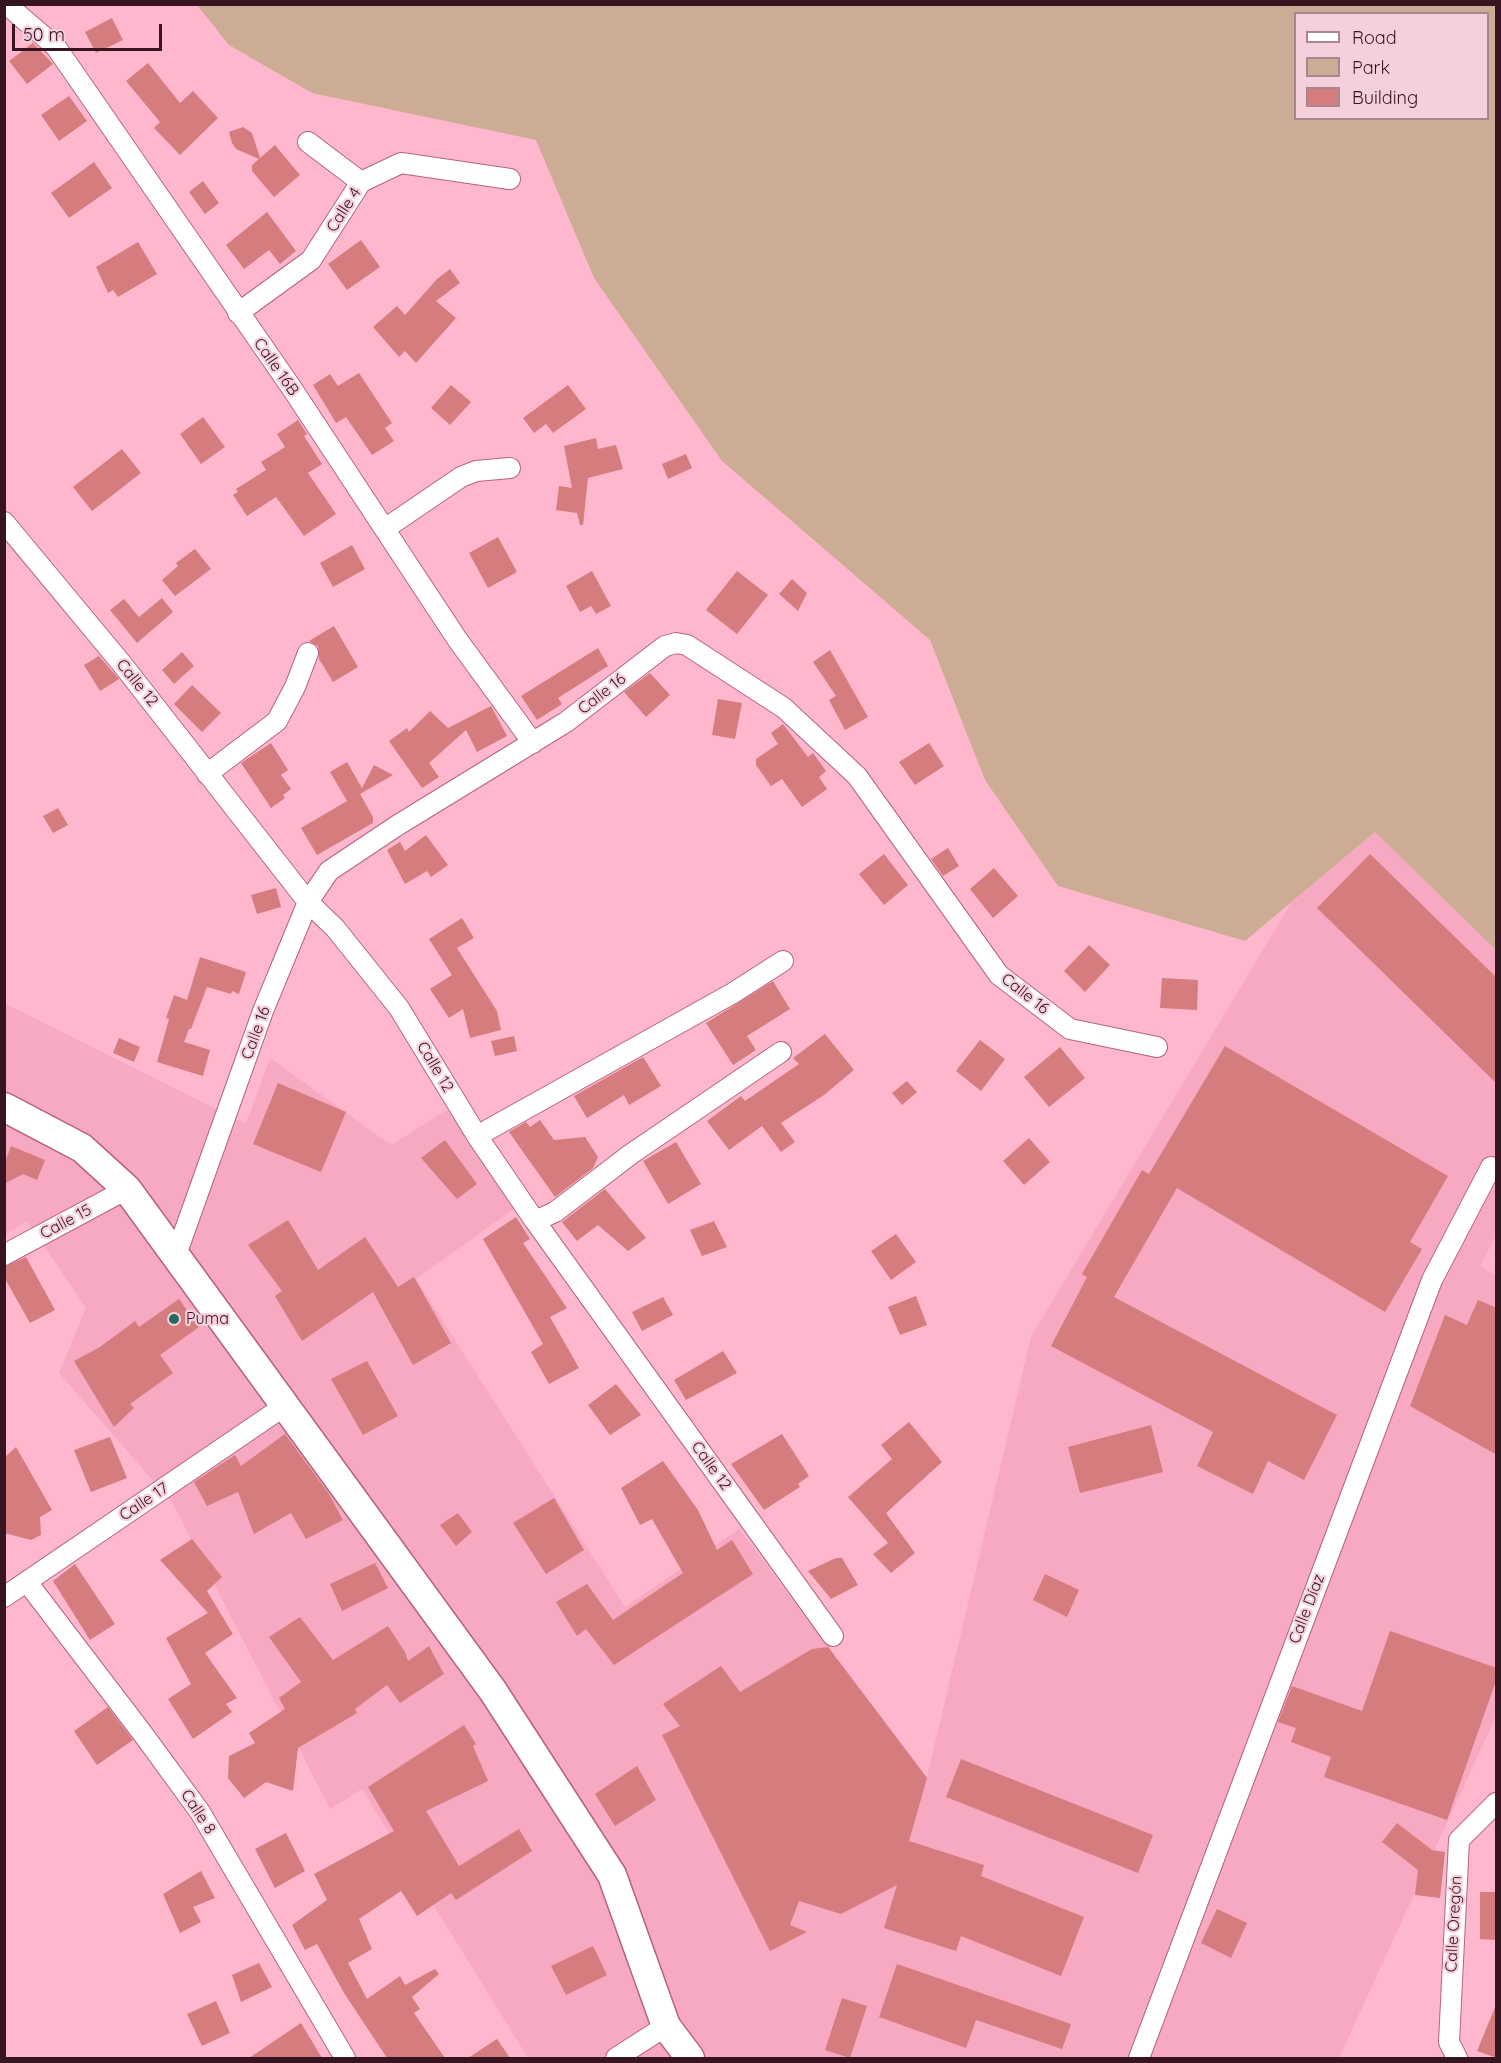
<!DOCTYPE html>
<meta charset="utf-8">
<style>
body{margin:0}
#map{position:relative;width:1501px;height:2063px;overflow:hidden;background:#ffb7cd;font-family:Quicksand,sans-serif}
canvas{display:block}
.frame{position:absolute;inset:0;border:6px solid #361521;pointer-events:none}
.legend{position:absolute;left:1294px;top:12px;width:195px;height:108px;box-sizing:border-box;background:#f5d0db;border:2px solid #a98591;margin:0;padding:8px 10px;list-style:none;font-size:18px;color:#361521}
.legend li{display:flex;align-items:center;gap:12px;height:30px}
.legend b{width:30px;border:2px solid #a98591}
.scale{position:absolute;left:12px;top:24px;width:150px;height:27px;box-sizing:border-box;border:3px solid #361521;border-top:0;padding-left:8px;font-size:18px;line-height:21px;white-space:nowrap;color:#361521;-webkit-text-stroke:4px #f5d0db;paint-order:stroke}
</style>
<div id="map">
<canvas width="1501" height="2063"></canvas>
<div class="frame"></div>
<ul class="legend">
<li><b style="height:8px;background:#fff"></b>Road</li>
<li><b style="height:16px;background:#ccac94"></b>Park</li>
<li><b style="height:16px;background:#d47c7e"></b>Building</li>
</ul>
<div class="scale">50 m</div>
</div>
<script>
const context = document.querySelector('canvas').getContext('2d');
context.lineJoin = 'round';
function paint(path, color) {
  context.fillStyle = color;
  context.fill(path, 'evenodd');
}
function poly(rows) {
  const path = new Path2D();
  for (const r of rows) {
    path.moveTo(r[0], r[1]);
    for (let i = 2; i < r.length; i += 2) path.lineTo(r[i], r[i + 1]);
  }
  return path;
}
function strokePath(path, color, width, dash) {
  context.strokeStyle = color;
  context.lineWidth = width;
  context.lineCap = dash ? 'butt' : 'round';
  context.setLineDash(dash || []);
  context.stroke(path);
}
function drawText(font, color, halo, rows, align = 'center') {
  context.font = font + ' Quicksand,sans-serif';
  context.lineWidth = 4.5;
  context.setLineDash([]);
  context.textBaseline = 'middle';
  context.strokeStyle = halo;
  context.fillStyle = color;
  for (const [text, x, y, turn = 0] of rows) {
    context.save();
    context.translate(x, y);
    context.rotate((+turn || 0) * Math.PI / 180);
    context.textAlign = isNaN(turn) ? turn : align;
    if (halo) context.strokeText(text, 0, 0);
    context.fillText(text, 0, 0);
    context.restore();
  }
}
paint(poly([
 [1375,832,1496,950,1496,1236,1480,1266,1496,1275,1496,1716,1339,2058,528,2058,362,1789,330,1809,172,1502,59,1373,86,1308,27,1221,5,1235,4,1003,246,1124,270,1058,391,1145,447,1110,515,1208,416,1279,625,1607,739,1529,927,1777,1031,1337,1291,903]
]), '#f6a9c1');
paint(poly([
 [197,5,1496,5,1496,950,1375,832,1245,941,1058,886,985,780,930,640,722,461,594,278,536,140,312,93,229,45],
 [1296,14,1488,14,1488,118,1296,118]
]), '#ccac94');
paint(poly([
 [112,18,123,40,96,53,85,32],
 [33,43,53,64,27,84,9,61],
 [148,63,180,103,193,91,218,118,180,155,154,128,160,122,126,81],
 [69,96,87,121,59,141,41,115],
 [243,127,252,133,260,158,275,145,300,175,274,197,252,171,252,165,259,159,236,149,232,143,229,132],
 [94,162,112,188,69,218,51,193],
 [203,181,219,203,205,214,189,192],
 [267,212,296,251,280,264,269,250,244,269,226,245],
 [361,240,380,267,347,290,328,264],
 [138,242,157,274,118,297,113,290,108,293,96,267],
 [450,269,460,283,436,301,456,318,416,363,405,351,399,357,373,327,397,306,405,315,437,279],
 [359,373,392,423,385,428,394,441,372,455,346,417,336,423,313,385,330,374,338,386],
 [451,385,471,402,450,425,431,408],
 [568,385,586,409,553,433,546,424,534,433,523,418],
 [203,417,225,447,201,464,180,434],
 [298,420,307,434,304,436,322,464,308,473,336,514,304,536,276,497,247,516,233,495,238,492,236,489,266,470,261,462,285,447,277,434],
 [596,438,598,449,616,445,623,469,588,478,583,525,580,525,577,513,556,510,559,486,572,488,564,446],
 [122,449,141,473,92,511,73,487],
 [686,454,692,468,668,479,662,464],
 [498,537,517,572,488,588,469,553],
 [352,545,365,569,333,587,320,563],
 [195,549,211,569,175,596,162,580,178,566,176,563],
 [592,571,611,606,596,614,591,606,580,612,566,586],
 [737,571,768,595,737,634,706,610],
 [792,579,807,593,798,611,779,594],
 [162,598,173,612,137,643,110,610,124,599,139,617],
 [334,626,358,667,333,682,319,659,318,646,309,641],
 [598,648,608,666,558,698,562,704,537,720,521,696],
 [830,650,868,717,845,730,829,700,836,696,813,662],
 [182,652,194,666,174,684,162,670],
 [99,656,119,679,100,691,84,665],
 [650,673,670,695,646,717,624,692],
 [192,685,221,713,202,732,174,704],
 [718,699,742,703,735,739,712,735],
 [491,706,507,736,477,752,466,730,429,763,439,777,422,788,389,741,407,728,409,732,430,711,448,728],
 [783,724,808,757,813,753,826,771,819,777,827,789,802,807,782,779,771,786,756,765,756,759,778,744,771,733],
 [271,743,288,770,281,775,291,789,283,795,285,798,271,808,241,763],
 [929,743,944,766,915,785,899,762],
 [347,762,362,788,374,765,393,775,360,794,373,817,373,823,317,855,301,828,347,801,330,772],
 [58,808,68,825,53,833,43,816],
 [426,835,448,865,431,877,427,871,405,884,387,850,400,842,405,851],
 [948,848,959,866,943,876,931,859],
 [884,854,908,885,884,905,859,874],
 [1370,854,1497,978,1497,1084,1317,908],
 [994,868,1018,896,993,918,970,889],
 [276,888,281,907,257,914,251,895],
 [462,918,474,938,457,948,497,1011,501,1030,470,1038,463,1009,449,1018,430,989,452,975,429,939],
 [1089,945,1110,965,1085,992,1064,971],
 [200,957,246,972,239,994,232,991,231,994,207,987,191,1029,189,1029,184,1042,210,1050,203,1076,157,1062,169,1019,166,1018,174,995,187,1000],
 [1162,978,1198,980,1197,1010,1160,1008],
 [773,981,790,1009,747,1036,756,1050,733,1065,706,1023],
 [825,1034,854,1070,824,1095,781,1123,795,1142,781,1152,762,1126,729,1150,707,1121,741,1096,745,1101,799,1064,793,1058],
 [514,1036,517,1051,495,1056,491,1041],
 [119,1038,140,1047,134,1062,113,1053],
 [980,1040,1005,1059,981,1091,956,1071],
 [1225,1046,1448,1176,1410,1242,1422,1249,1385,1312,1177,1188,1114,1297,1337,1415,1304,1480,1268,1461,1253,1494,1197,1466,1213,1432,1051,1346,1087,1277,1082,1274,1142,1170,1149,1174],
 [1060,1047,1085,1078,1049,1107,1024,1077],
 [643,1057,661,1086,629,1105,624,1095,587,1118,574,1096],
 [907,1081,917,1092,902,1105,892,1093],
 [278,1083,346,1112,321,1172,253,1144],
 [540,1120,554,1140,585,1137,598,1157,593,1168,555,1197,509,1132,526,1122,530,1127],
 [1029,1138,1050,1162,1024,1185,1003,1161],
 [445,1140,477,1184,457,1199,421,1158],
 [676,1142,701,1184,668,1204,643,1161],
 [11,1146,45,1160,37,1180,23,1174,4,1184,4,1165],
 [605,1189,646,1238,628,1251,598,1225,577,1241,562,1222],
 [516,1217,530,1239,523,1243,567,1308,550,1317,579,1368,549,1384,531,1352,543,1344,483,1239],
 [288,1220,318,1270,365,1237,398,1287,414,1277,451,1343,413,1365,373,1292,302,1341,275,1296,282,1291,248,1245],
 [714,1221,727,1247,702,1256,690,1230],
 [896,1234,916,1262,891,1280,871,1251],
 [26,1257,55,1310,30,1323,4,1277,4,1267],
 [916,1296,927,1325,900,1335,888,1307],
 [663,1297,673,1315,642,1331,632,1312],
 [179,1299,199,1327,160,1355,173,1373,130,1404,134,1408,114,1427,74,1361,100,1347,135,1321,139,1327],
 [1478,1300,1497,1308,1497,1455,1410,1406,1445,1315,1467,1325],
 [723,1351,737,1373,686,1400,674,1380],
 [367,1361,398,1416,363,1435,331,1379],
 [616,1384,641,1415,610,1435,588,1405],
 [909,1422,942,1462,886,1513,915,1553,891,1573,873,1554,888,1543,848,1497,892,1459,881,1445],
 [1151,1425,1163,1472,1080,1493,1068,1447],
 [285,1434,329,1494,343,1520,306,1539,291,1513,254,1534,238,1492,207,1506,194,1482,235,1455,241,1466],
 [782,1434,809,1476,798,1484,800,1487,764,1510,731,1464],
 [110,1437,127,1478,91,1492,74,1450],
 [16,1447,52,1510,40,1517,41,1535,31,1540,4,1533,4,1458],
 [663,1461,698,1510,717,1550,732,1540,753,1574,614,1665,586,1629,577,1636,556,1602,587,1584,613,1620,683,1573,652,1519,640,1525,621,1488],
 [554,1498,584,1550,546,1574,513,1523],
 [458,1513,472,1532,456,1546,440,1525],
 [192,1539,222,1577,207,1591,233,1634,205,1653,237,1698,226,1704,232,1712,193,1739,168,1699,191,1684,166,1638,208,1613,160,1560],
 [836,1558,842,1558,858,1585,831,1599,808,1571],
 [375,1563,388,1588,342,1611,330,1584],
 [75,1564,115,1624,90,1640,53,1581],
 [1045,1574,1079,1590,1067,1617,1033,1600],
 [300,1617,333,1660,388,1626,405,1652,408,1661,429,1646,444,1674,400,1703,387,1685,355,1709,357,1713,298,1748,293,1791,266,1782,244,1798,228,1778,229,1756,255,1743,249,1733,285,1709,279,1698,301,1682,269,1637],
 [1390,1631,1497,1668,1497,1678,1447,1820,1324,1777,1331,1757,1291,1742,1296,1728,1278,1722,1292,1686,1362,1711],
 [828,1647,927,1778,909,1841,984,1865,981,1876,1084,1917,1061,1976,961,1936,956,1951,884,1928,897,1885,841,1914,799,1901,790,1925,807,1932,770,1951,662,1735,680,1726,663,1704,721,1666,740,1692,812,1649],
 [108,1707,133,1740,97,1765,74,1731],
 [464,1725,476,1744,473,1746,488,1781,426,1811,459,1866,519,1829,532,1851,456,1900,451,1893,417,1916,401,1891,359,1919,372,1949,348,1963,367,1999,400,1976,405,1985,435,1969,439,1974,412,1997,420,2009,414,2013,445,2058,387,2058,344,1993,317,1944,305,1950,292,1925,327,1900,314,1874,394,1831,368,1787],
 [961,1759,1153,1835,1138,1873,946,1797],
 [637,1766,656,1800,615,1826,595,1794],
 [1397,1823,1432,1850,1445,1852,1440,1898,1415,1895,1418,1870,1382,1842],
 [286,1833,305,1871,275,1888,255,1849],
 [201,1871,215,1898,193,1907,201,1922,180,1933,163,1894],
 [1480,1892,1497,1892,1497,1940,1480,1939],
 [1217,1909,1247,1923,1231,1958,1201,1943],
 [593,1946,607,1975,566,1995,551,1966],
 [259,1963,272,1987,241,2002,232,1975],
 [897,1964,1071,2024,1062,2049,976,2020,966,2048,879,2017],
 [842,1998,867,2006,850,2058,825,2050],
 [216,2001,230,2033,202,2046,187,2014],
 [1496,2005,1497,2006,1497,2058,1477,2051],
 [301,2023,322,2058,249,2058],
 [497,2039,510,2058,468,2058]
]), '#d47c7e');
const street = poly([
 [6,4,56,47,293,390,457,639,533,743],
 [308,142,361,182],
 [238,313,311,260,361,182,401,163,510,179],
 [4,522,122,664,308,902,335,928,399,1008,477,1136,535,1221,833,1636],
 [386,528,461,477,476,471,510,468],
 [207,774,277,721,295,687,308,653],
 [477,1136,733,993,783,961],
 [535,1221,555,1212,631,1154,781,1052],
 [4,1255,127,1189],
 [176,1255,263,1011,308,902,329,871,398,825,566,722,665,646,676,643,687,645,784,708,857,776,999,975,1070,1029,1157,1047],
 [27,1582,143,1734,200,1812,345,2058],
 [4,1597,283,1407],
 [616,2058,666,2026],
 [1139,2058,1432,1280,1491,1167],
 [1457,2058,1449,2042,1459,1840,1496,1803]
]);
const secondary = poly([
 [4,1107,82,1148,127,1189,493,1691,612,1875,666,2026,690,2058]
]);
strokePath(street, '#b5637f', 22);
strokePath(secondary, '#b5637f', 31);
strokePath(street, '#fff', 20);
strokePath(secondary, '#fff', 28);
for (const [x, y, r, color] of [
 [174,1319,6,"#246a5d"]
]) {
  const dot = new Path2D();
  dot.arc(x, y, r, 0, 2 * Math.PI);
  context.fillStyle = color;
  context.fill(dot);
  strokePath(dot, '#f5d0db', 2);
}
drawText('16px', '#361521', '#f5d0db', [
 ["Calle 4",344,210,-57],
 ["Calle 16B",276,367,55],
 ["Calle 12",137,683,51],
 ["Calle 16",602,694,-38],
 ["Calle 16",1025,994,38],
 ["Calle 16",256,1033,-70],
 ["Calle 12",435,1067,59],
 ["Calle 15",66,1222,-28],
 ["Calle 12",711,1466,54],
 ["Calle 17",144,1502,-34],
 ["Calle Díaz",1307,1609,-69],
 ["Calle 8",198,1812,57],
 ["Calle Oregón",1454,1924,-87]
]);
drawText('16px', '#361521', '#f5d0db', [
 ["Puma",186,1319]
], 'left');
</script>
